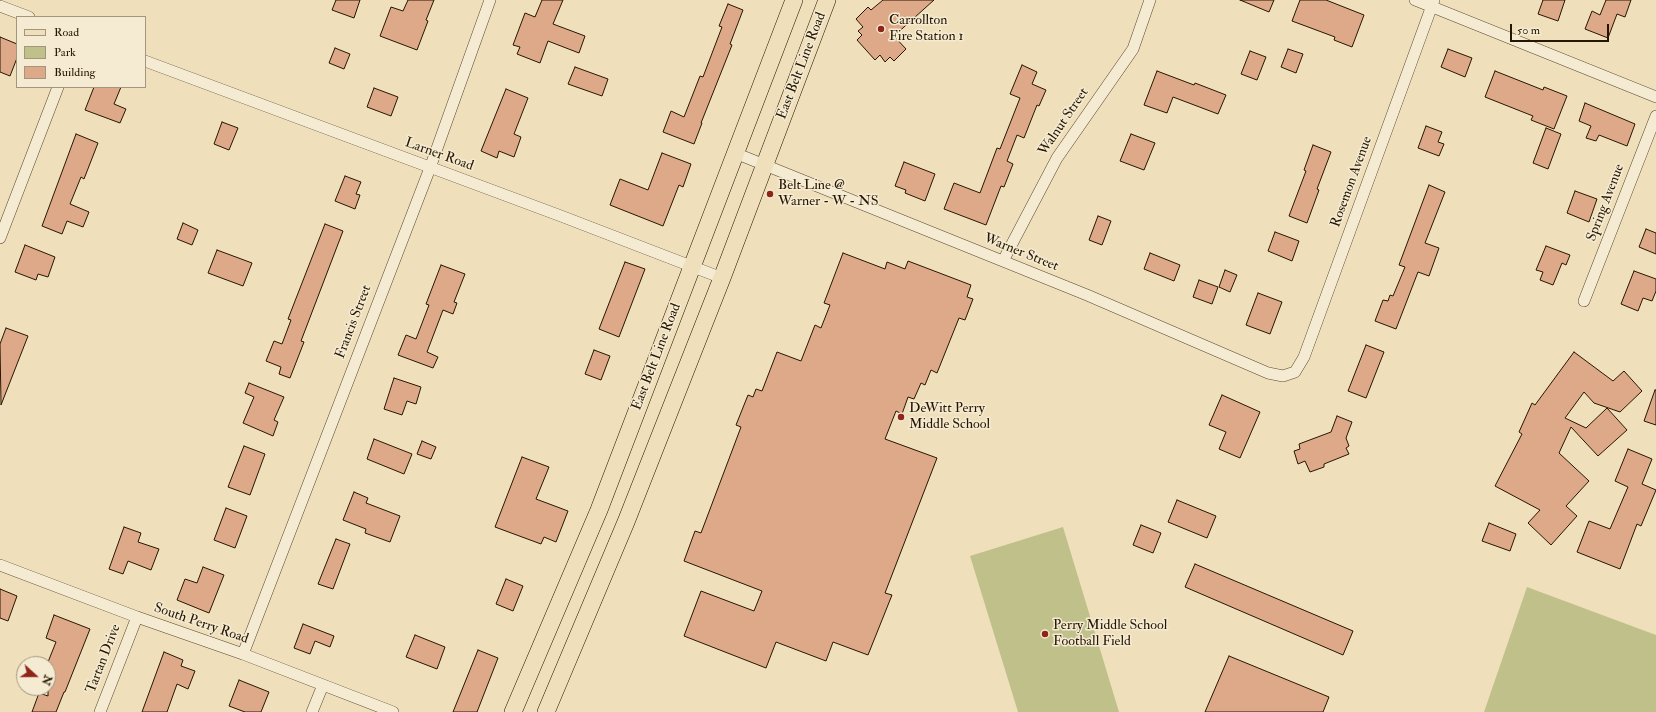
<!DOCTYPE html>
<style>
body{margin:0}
#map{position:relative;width:1656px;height:712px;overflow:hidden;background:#efe0bb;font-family:"IM FELL Double Pica",serif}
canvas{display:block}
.legend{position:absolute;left:16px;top:16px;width:130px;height:72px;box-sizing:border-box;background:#f5ebd3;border:1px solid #a2967f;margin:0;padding:5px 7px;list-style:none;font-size:12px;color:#261600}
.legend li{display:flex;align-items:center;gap:8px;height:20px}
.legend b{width:20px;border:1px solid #a2967f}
.north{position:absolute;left:16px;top:656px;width:40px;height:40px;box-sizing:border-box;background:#f5ebd3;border:1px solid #a2967f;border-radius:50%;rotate:111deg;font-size:11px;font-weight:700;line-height:16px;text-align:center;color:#261600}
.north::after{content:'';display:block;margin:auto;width:14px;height:18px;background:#8f2418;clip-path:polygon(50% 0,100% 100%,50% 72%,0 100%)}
.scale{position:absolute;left:1510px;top:24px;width:99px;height:18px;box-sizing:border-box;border:2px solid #261600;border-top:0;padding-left:5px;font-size:12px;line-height:14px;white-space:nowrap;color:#261600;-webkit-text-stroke:3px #f5ebd3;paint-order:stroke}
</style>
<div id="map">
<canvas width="1656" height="712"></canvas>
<ul class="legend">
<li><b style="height:5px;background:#efe0bb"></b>Road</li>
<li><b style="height:11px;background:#c0c08b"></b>Park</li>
<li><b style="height:11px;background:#dda989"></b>Building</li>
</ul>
<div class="north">N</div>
<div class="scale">50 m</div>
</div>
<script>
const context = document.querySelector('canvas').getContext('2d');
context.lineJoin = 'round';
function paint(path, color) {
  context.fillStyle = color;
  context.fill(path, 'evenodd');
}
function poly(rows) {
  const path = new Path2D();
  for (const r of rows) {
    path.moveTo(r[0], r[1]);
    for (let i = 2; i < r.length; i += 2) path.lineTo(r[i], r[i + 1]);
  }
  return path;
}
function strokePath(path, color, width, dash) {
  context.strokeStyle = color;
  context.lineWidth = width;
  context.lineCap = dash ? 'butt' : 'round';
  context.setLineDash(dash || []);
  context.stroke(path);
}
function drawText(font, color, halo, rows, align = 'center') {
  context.font = font + ' "IM FELL Double Pica",serif';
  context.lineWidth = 3;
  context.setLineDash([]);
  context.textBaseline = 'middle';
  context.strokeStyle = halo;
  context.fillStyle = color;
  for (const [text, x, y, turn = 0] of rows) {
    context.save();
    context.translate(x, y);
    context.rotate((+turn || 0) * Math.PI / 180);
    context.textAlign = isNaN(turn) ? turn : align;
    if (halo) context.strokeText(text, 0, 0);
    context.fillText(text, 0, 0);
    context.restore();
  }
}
paint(poly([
 [1063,527,1119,712,1018,712,970,556],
 [1527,587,1656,635,1656,712,1484,712]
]), '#c0c08b');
const building = poly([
 [336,0,360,0,354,18,332,10,336,0],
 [408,0,434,0,426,20,428,21,417,50,380,36,391,7,403,11,408,0],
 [542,0,563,0,553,24,585,36,579,53,548,41,540,63,517,54,520,47,513,45,525,13,535,17,542,0],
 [883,0,934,0,894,36,906,49,894,61,890,57,885,62,880,55,875,60,857,40,862,35,858,31,863,27,856,19,868,7,871,10,883,0],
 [1240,0,1274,0,1269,12,1240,0],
 [1300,0,1326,0,1364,15,1352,47,1334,40,1335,37,1292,21,1300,0],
 [1543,0,1565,0,1558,21,1538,14,1543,0],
 [1606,0,1631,0,1625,17,1617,14,1608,38,1585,29,1592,11,1600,15,1606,0],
 [728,4,743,10,730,44,732,45,701,123,702,123,694,144,663,132,671,111,684,117,700,76,703,77,722,27,719,26,728,4],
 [0,37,17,44,17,58,10,76,0,72,0,37],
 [335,48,350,54,344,69,329,63,335,48],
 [1288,49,1303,54,1296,73,1281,67,1288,49],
 [1448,49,1472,58,1465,77,1441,67,1448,49],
 [1250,51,1266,57,1257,80,1241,74,1250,51],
 [1022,65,1037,72,1032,84,1046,90,1039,106,1037,105,1024,138,1017,135,1007,161,1013,164,1004,187,1001,186,986,225,944,209,954,183,980,193,997,148,1000,149,1020,98,1010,94,1022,65],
 [575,67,608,79,602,96,568,84,575,67],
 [1157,71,1194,85,1195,83,1226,95,1218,114,1173,97,1167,113,1144,105,1157,71],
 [1495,71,1543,90,1544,87,1567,96,1554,129,1531,120,1533,116,1485,97,1495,71],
 [94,87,121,87,114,104,126,109,120,123,85,110,94,87],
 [374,88,398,97,391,116,367,107,374,88],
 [506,89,528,98,514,134,521,137,514,157,499,151,497,158,481,151,506,89],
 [1585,103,1635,124,1627,146,1599,135,1596,141,1586,138,1591,126,1579,121,1585,103],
 [222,122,238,128,229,150,214,144,222,122],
 [1426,126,1442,132,1438,142,1444,144,1439,156,1418,148,1426,126],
 [1546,128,1561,134,1548,169,1533,163,1546,128],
 [76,134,98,143,84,179,81,177,70,204,89,212,83,227,67,221,62,234,42,226,76,134],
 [1131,134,1155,143,1144,170,1120,161,1131,134],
 [1313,145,1331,152,1317,189,1319,190,1307,223,1289,216,1306,171,1304,170,1313,145],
 [662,153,691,164,683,187,679,185,663,226,610,205,620,179,648,190,662,153],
 [904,162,935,174,925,201,905,193,906,190,895,186,904,162],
 [345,176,361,182,356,194,360,195,355,209,335,201,345,176],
 [1429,185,1445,192,1425,243,1439,248,1429,276,1418,272,1396,329,1375,321,1383,300,1388,301,1390,295,1393,296,1405,267,1399,265,1429,185],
 [1575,191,1597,199,1589,222,1567,213,1575,191],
 [1098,216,1111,221,1102,245,1089,240,1098,216],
 [183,223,198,230,192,245,177,239,183,223],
 [325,224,343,231,301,341,304,342,290,378,279,374,281,367,266,361,274,341,282,344,291,320,288,319,325,224],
 [1646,229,1656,233,1656,254,1639,247,1646,229],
 [1275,232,1299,241,1292,261,1268,251,1275,232],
 [25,245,55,257,48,277,38,274,36,280,15,272,25,245],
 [1546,246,1570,255,1566,265,1562,263,1553,285,1540,280,1543,272,1536,270,1546,246],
 [217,250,252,263,243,286,208,273,217,250],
 [843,253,885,269,887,262,905,269,908,261,971,285,967,297,973,299,965,320,959,318,937,373,931,370,925,385,921,383,914,399,908,397,902,414,896,411,885,439,937,458,885,593,892,595,868,655,833,642,826,661,776,642,766,668,684,636,701,591,754,611,762,591,684,561,695,531,701,533,741,427,736,425,748,395,753,397,756,389,762,391,777,352,801,361,815,325,821,328,830,305,824,303,843,253],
 [1150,253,1180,265,1174,281,1144,269,1150,253],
 [625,262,645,269,619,337,599,329,625,262],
 [441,265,465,274,454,302,457,303,453,314,443,310,427,352,438,357,433,368,398,355,406,335,416,339,429,305,426,304,441,265],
 [1225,270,1237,275,1230,292,1219,287,1225,270],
 [1634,271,1656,279,1656,291,1652,301,1643,298,1638,311,1621,304,1634,271],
 [1199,280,1218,287,1212,304,1193,297,1199,280],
 [1258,293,1282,302,1270,334,1246,325,1258,293],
 [6,328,28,336,1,405,0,344,6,328],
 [1366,345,1384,352,1366,398,1348,391,1366,345],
 [594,350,610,356,601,380,585,374,594,350],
 [1574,352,1613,381,1624,371,1642,391,1620,412,1594,403,1584,392,1565,418,1586,428,1607,408,1627,430,1598,456,1571,427,1559,453,1589,481,1566,506,1577,516,1551,545,1528,523,1540,510,1495,486,1522,434,1519,432,1532,403,1535,405,1574,352],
 [394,378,421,387,416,404,407,401,402,415,384,409,394,378],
 [249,383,284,397,274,420,278,422,273,436,243,423,254,397,245,393,249,383],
 [1655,390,1656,390,1656,425,1644,421,1655,390],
 [1222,395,1260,412,1240,458,1219,449,1226,432,1209,425,1222,395],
 [1337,416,1352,422,1346,438,1349,446,1346,448,1349,454,1324,464,1324,467,1310,472,1305,461,1298,464,1294,451,1300,449,1299,444,1331,432,1337,416],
 [374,439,412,454,404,474,367,459,374,439],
 [422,441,436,447,431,459,417,454,422,441],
 [244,446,265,454,250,495,228,487,244,446],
 [1628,449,1652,459,1642,484,1656,490,1641,526,1637,524,1620,569,1577,552,1589,521,1610,529,1628,487,1615,481,1628,449],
 [522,457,549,467,536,499,568,511,556,542,544,537,541,544,495,527,522,457],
 [354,492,368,498,366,503,400,516,390,542,365,533,366,529,343,520,354,492],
 [1177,500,1216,516,1207,538,1168,522,1177,500],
 [226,508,247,516,235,548,214,540,226,508],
 [1489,523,1516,534,1510,551,1482,541,1489,523],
 [1141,525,1161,533,1153,553,1133,545,1141,525],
 [124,527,141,533,138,542,159,549,151,570,128,561,123,574,109,569,124,527],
 [336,539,350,544,333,589,318,584,336,539],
 [1195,564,1353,631,1343,655,1185,587,1195,564],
 [203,567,224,575,209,613,177,600,185,579,197,583,203,567],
 [506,579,523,586,513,611,496,604,506,579],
 [0,589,17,596,8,621,0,618,0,589],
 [54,615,90,629,65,692,64,692,56,712,32,712,39,693,48,696,48,662,56,642,46,638,54,615],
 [303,624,334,636,330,647,315,641,310,654,294,648,303,624],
 [415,635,445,647,437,669,406,657,415,635],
 [478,650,498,658,477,712,453,712,478,650],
 [164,652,183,660,181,666,195,671,188,689,177,684,167,712,142,712,164,652],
 [1229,656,1329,697,1323,712,1205,712,1229,656],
 [239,680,269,692,261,712,245,712,229,706,239,680]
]);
paint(building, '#dda989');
strokePath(building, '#261600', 1);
const minor = poly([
 [1415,0,1656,97],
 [0,6,29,17],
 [145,61,561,216,722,278],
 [735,153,1087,295,1268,373,1283,376,1295,372,1304,357,1434,0],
 [0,238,58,87],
 [1003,261,1057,158,1133,49,1150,0],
 [1584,301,1656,116],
 [0,565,137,617,243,654,393,712],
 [243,654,430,168,490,0],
 [100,712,137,617],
 [312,712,323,685]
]);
const primary = poly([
 [513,712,599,510,794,0],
 [546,712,626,522,722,278,827,0]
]);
strokePath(minor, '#58482f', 12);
strokePath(primary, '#261600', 18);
strokePath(minor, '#f5ebd3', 11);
strokePath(primary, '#efe0bb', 17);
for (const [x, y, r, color] of [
 [881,29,4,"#8f2418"],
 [770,194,4,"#8f2418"],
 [901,417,4,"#8f2418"],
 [1045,634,4,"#8f2418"]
]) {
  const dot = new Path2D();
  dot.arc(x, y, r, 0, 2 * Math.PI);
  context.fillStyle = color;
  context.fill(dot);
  strokePath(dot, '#f5ebd3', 1.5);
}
drawText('14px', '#261600', '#f5ebd3', [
 ["Carrollton",889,21],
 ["Fire Station 1",889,37],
 ["Belt Line @",778,186],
 ["Warner - W - NS",778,202],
 ["DeWitt Perry",909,409],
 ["Middle School",909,425],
 ["Perry Middle School",1053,626],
 ["Football Field",1053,642]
], 'left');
drawText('14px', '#261600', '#f5ebd3', [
 ["East Belt Line Road",802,66,-69],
 ["Walnut Street",1064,122,-56],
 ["Larner Road",439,155,20],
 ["Rosemon Avenue",1352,182,-70],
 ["Spring Avenue",1606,203,-69],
 ["Warner Street",1021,253,22],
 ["Francis Street",354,322,-69],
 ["East Belt Line Road",657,357,-69],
 ["South Perry Road",201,624,19],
 ["Tartan Drive",104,659,-69]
]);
</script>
